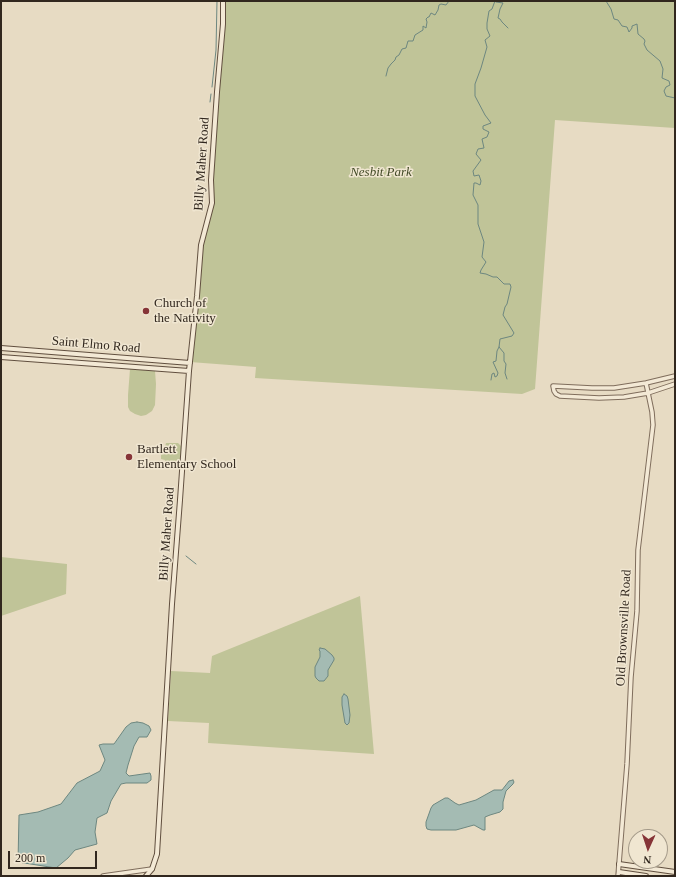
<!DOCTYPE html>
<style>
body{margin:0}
#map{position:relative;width:676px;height:877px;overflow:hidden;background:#e7dbc3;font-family:"Times New Roman",serif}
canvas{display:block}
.frame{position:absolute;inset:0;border:2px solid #31271e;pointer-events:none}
.north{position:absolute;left:628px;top:829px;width:40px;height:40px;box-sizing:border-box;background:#f0e6d1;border:1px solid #a49a89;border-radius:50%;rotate:183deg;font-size:11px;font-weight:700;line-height:16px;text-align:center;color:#31271e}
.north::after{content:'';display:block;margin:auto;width:14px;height:18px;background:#863437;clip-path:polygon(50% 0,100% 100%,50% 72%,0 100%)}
.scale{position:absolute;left:8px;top:851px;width:89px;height:18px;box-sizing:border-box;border:2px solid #31271e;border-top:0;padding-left:5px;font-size:12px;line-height:14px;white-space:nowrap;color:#31271e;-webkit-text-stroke:3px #f0e6d1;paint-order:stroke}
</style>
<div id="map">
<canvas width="676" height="877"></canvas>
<div class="frame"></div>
<div class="north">N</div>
<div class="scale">200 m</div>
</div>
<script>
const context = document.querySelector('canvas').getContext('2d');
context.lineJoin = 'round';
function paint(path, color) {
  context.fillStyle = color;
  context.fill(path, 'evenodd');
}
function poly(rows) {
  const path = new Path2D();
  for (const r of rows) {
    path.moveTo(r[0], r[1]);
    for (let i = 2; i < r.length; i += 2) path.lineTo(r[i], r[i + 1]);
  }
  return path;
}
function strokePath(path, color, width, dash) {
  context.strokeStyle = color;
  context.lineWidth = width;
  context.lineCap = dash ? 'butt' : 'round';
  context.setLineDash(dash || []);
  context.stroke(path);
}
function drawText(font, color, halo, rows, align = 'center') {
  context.font = font + ' "Times New Roman",serif';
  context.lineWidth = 3;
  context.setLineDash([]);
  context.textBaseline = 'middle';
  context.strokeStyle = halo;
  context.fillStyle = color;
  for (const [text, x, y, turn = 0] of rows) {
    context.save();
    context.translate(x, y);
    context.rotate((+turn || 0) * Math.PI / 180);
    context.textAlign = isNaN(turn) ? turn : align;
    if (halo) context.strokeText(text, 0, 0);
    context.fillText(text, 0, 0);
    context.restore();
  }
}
paint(poly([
 [224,1,675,1,675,128,555,120,535,389,522,394,255,378,256,367,190,362,202,241,211,206,212,129],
 [130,369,155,371,156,384,155,405,152,411,146,415,141,416,135,414,130,411,128,407,128,395],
 [166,443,178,443,182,447,181,461,178,464,166,463,165,460,161,459,161,455,163,453,161,451,161,447,165,447],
 [1,557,67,564,66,594,1,616],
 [360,596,374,754,208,743,209,723,168,721,171,671,210,673,212,656]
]), '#c0c498');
const water = poly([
 [320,648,325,649,332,655,334,658,334,660,328,670,328,676,324,681,319,681,316,678,315,676,315,667,320,657,320,651,319,650,320,648],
 [344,694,347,696,348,699,350,715,349,723,347,725,345,723,342,705,342,697,344,694],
 [137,722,143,723,149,726,151,730,147,737,139,737,134,746,128,765,126,773,129,776,150,773,151,776,151,780,147,783,126,783,121,784,111,801,107,813,97,818,95,832,97,844,75,850,68,858,56,868,18,862,19,815,38,812,61,804,77,783,100,771,105,760,99,745,103,744,114,744,126,727,131,723,137,722],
 [513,780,514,782,513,784,506,791,503,802,503,809,500,812,490,815,485,817,485,830,483,830,474,825,456,830,431,830,427,829,426,826,426,822,431,808,433,805,445,798,448,798,455,803,459,805,476,800,494,790,502,790,509,781,513,780]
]);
paint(water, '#a4bbb3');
strokePath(water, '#6d8780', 1);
strokePath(poly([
 [495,1,492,9,489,11,487,23,487,29,490,36,485,40,487,47,481,68,475,84,475,96,485,115,491,123,483,126,483,129,489,132,487,137,482,139,484,148,478,149,476,154,481,160,473,171,474,176,479,175,481,181,480,185,476,183,474,183,473,195,478,205,478,224,484,242,482,257,486,262,481,270,480,273,486,274,493,277,497,277,504,284,510,284,511,287,507,304,505,307,503,315,514,333,512,336,500,339,499,347,504,353,504,361,506,364,505,373,507,379],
 [606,1,611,9,614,19,618,20,622,26,627,27,629,32,632,28,632,26,637,24,638,34,644,39,645,41,644,44,647,50,660,61,663,69,662,78,669,81,670,85,666,87,664,91,666,96,675,98],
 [496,2,503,3,500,9,498,18,500,19,502,22,508,28],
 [386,76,388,68,391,64,395,60,396,57,399,55,402,49,406,48,408,41,413,41,415,35,423,30,423,26,426,28,427,22,426,19,428,17,429,17,431,13,435,15,438,10,439,5,441,4,446,5,449,1],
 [212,87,216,50,217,1],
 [210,102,211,94],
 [491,380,492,374,494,373,495,377,497,376,498,373,493,362,496,361,497,351,499,347],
 [186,556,196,564]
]), '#6d8780', 1);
const tertiary = poly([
 [675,376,646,383,614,388,592,388,553,386,554,391,556,394,560,396,599,398,624,397,648,393,675,384],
 [103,876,152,869],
 [618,876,627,764,631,677,637,611,638,550,653,425,652,412,646,383]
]);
const secondary = poly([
 [1,348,190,363],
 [1,357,189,371],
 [619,864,675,872],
 [619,872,646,876],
 [146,876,152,869,157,854,172,604,180,500,185,428,189,371,197,296,201,245,212,203,211,180,217,92,223,24,223,1]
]);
strokePath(tertiary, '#7f6d5c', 5.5);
strokePath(secondary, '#614f3f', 6);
strokePath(tertiary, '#f3e9d5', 3.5);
strokePath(secondary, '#f3e9d5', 4);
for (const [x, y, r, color] of [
 [146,311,4,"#863437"],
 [129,457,4,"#863437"]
]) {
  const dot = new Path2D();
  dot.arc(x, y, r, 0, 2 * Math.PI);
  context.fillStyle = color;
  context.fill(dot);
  strokePath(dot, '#f0e6d1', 1.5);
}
drawText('13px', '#31271e', '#f0e6d1', [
 ["Billy Maher Road",202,164,-86],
 ["Saint Elmo Road",96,345,5],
 ["Billy Maher Road",167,534,-86],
 ["Old Brownsville Road",624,628,-87]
]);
drawText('italic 13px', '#434b27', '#f0e6d1', [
 ["Nesbit Park",381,173]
]);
drawText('13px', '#31271e', '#f0e6d1', [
 ["Church of",154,304],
 ["the Nativity",154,319],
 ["Bartlett",137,450],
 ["Elementary School",137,465]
], 'left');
</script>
